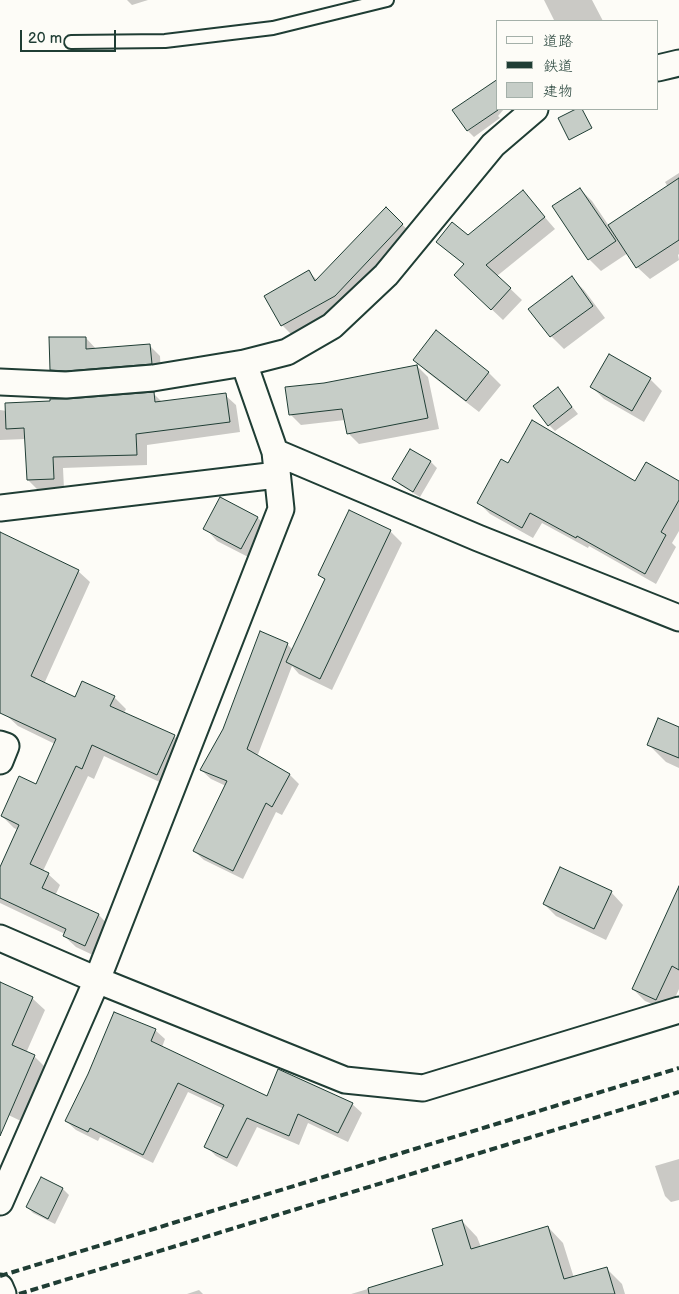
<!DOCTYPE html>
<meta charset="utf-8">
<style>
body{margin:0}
#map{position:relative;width:679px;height:1294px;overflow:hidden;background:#fdfcf7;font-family:"Balsamiq Sans","Klee One",sans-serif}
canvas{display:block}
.legend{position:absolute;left:496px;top:20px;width:162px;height:90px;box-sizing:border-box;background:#fdfcf7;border:1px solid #a4b0a9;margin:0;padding:6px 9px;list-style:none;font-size:15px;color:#1f3d34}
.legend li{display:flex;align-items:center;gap:10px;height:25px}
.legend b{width:25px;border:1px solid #a4b0a9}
.scale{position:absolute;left:20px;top:30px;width:96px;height:22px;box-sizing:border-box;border:2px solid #1f3d34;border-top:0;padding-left:6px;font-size:15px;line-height:18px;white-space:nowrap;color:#1f3d34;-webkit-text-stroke:4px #fdfcf7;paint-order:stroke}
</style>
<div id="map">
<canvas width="679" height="1294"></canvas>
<ul class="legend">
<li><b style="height:6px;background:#fdfcf7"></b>道路</li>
<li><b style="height:6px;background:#1f3d34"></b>鉄道</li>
<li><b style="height:14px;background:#c6cdc7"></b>建物</li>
</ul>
<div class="scale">20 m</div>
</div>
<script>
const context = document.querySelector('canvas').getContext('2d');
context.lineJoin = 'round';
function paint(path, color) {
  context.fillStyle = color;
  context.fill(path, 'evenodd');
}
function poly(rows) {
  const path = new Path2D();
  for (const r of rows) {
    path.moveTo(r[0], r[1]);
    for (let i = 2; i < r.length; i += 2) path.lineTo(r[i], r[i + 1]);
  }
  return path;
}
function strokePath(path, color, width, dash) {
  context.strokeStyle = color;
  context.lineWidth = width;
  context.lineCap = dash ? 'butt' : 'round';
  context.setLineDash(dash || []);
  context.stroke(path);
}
paint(poly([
 [127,0,148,0,132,5],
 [544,0,592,0,603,21,552,21,554,20],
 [498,109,504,109,498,116,500,118,474,137,468,131],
 [679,173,679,254,678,255,679,260,650,279,637,267,628,253,601,271,589,259,580,189,592,201,609,226,668,187,665,182],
 [523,192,555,229,497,276,522,300,503,320,467,286,465,265,438,242,468,236],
 [386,209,412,234,345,305,292,335,282,325,309,272,317,280],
 [572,278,584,290,605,318,564,349,551,336,530,309],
 [86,338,97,350,149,345,160,356,161,374,61,380,51,369],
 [415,360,488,372,501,385,479,412,427,372],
 [417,366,428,377,439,429,359,444,348,433,345,420,301,425,290,414,324,384],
 [650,379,662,391,644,422,604,399,592,387],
 [558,389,578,414,555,431,549,425],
 [154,394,163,403,225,395,236,405,240,432,147,445,147,465,63,468,64,489,39,491,28,480,26,439,0,440,0,410,7,411,67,401],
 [411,451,431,462,437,468,420,497,400,485,394,479],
 [508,464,635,482,679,483,679,531,672,543,676,547,656,584,589,546,588,548,542,523,533,538,490,514,479,503],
 [258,518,270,530,254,560,217,541,205,528],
 [390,531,402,543,332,690,299,674,292,666,257,757,290,775,299,784,282,815,276,812,243,879,204,860,194,851,226,786,211,779,201,770,287,644,293,650,326,581,320,575],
 [0,533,78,571,90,582,44,684,76,699,114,697,126,709,124,713,174,736,186,748,168,786,104,756,94,779,88,776,43,871,48,874,60,885,55,896,99,915,110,927,97,957,76,947,64,936,65,934,0,903,0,870,18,830,14,828,2,816,36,786,55,744,18,726,6,715,0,711],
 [679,728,679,768,666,762,649,745],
 [611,892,623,905,606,940,556,916,544,904],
 [679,923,679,989,669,1011,645,1001,633,989],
 [0,984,32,998,45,1010,26,1053,34,1056,47,1069,23,1122,0,1111],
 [155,1030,165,1039,162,1047,267,1097,352,1104,362,1113,348,1142,308,1123,299,1145,257,1127,237,1167,216,1156,206,1146,224,1109,188,1092,153,1163,100,1137,98,1141,76,1130,66,1121],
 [679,1159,679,1200,671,1202,665,1196,655,1166],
 [41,1179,63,1189,69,1195,55,1224,33,1213,27,1207],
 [462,1221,477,1237,481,1247,548,1227,563,1243,574,1278,606,1268,622,1284,625,1294,351,1294,445,1266],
 [199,1290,203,1294,187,1294]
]), '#0003');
const building = poly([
 [498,79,498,110,467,131,452,110,498,79],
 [576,109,582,109,592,128,569,140,558,118,576,109],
 [679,178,679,240,636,268,608,225,679,178],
 [580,188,616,241,588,260,552,206,580,188],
 [523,190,545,217,486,265,511,288,491,310,454,275,464,264,436,242,452,222,468,235,523,190],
 [386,207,403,224,335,296,281,326,264,296,309,270,315,281,386,207],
 [572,276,593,306,550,337,528,309,572,276],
 [436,330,489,372,466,401,413,360,436,330],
 [49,337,86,337,86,349,150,344,152,364,66,371,50,370,49,337],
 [609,354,651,378,632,411,590,387,609,354],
 [417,365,428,418,347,434,342,409,289,415,285,387,324,383,417,365],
 [558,387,572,407,548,426,533,406,558,387],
 [154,392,155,402,226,393,230,422,136,434,137,455,53,457,54,479,27,480,24,428,6,429,5,403,50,401,50,399,67,399,154,392],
 [532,420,635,481,646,462,679,481,679,500,661,532,666,535,645,574,577,536,576,538,530,513,522,528,477,503,501,459,508,463,532,420],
 [410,449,431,461,413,492,392,479,410,449],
 [220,497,258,517,241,549,203,529,220,497],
 [349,510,391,530,320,679,286,662,325,579,318,575,349,510],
 [0,532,79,570,31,676,75,697,82,681,115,696,110,706,175,735,157,775,92,745,82,769,76,766,30,864,49,873,42,888,99,914,85,946,63,936,66,929,0,898,0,867,19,825,1,816,19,776,36,784,56,739,0,713,0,532],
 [260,631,288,643,247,749,290,774,272,807,266,803,233,871,193,851,227,781,200,770,223,729,260,631],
 [658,718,679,727,679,758,647,745,658,718],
 [560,867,612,891,594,929,543,904,560,867],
 [679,886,679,970,672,966,656,1000,632,989,679,886],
 [0,982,33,997,12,1045,35,1055,0,1136,0,982],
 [114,1012,156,1029,151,1041,267,1096,278,1069,353,1103,338,1133,298,1114,289,1136,247,1118,227,1158,204,1147,224,1105,178,1083,143,1155,90,1128,88,1132,65,1121,88,1074,114,1012],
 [41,1177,63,1188,48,1219,26,1207,41,1177],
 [462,1220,471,1249,548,1226,564,1279,607,1267,615,1294,369,1294,368,1288,443,1265,432,1229,462,1220]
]);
paint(building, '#c6cdc7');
strokePath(building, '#1f3d34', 1);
const service = poly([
 [71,42,165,41,273,28,387,0]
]);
const minor = poly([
 [658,68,679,63],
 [0,382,66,385,153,378,244,363,287,352,332,326,386,275,493,145,535,109],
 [275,452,478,538,679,618],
 [0,508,277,475],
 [0,744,6,746,0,761],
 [0,938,97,980,345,1080,423,1088,679,1010],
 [0,1202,97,980,281,509,275,452,244,363],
 [0,1287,3,1294]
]);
strokePath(service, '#1f3d34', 16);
strokePath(minor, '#1f3d34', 29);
strokePath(service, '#fdfcf7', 12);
strokePath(minor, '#fdfcf7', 25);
strokePath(poly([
 [0,1276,679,1068],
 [19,1294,679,1092]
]), '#1f3d34', 4, [8, 4]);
</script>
